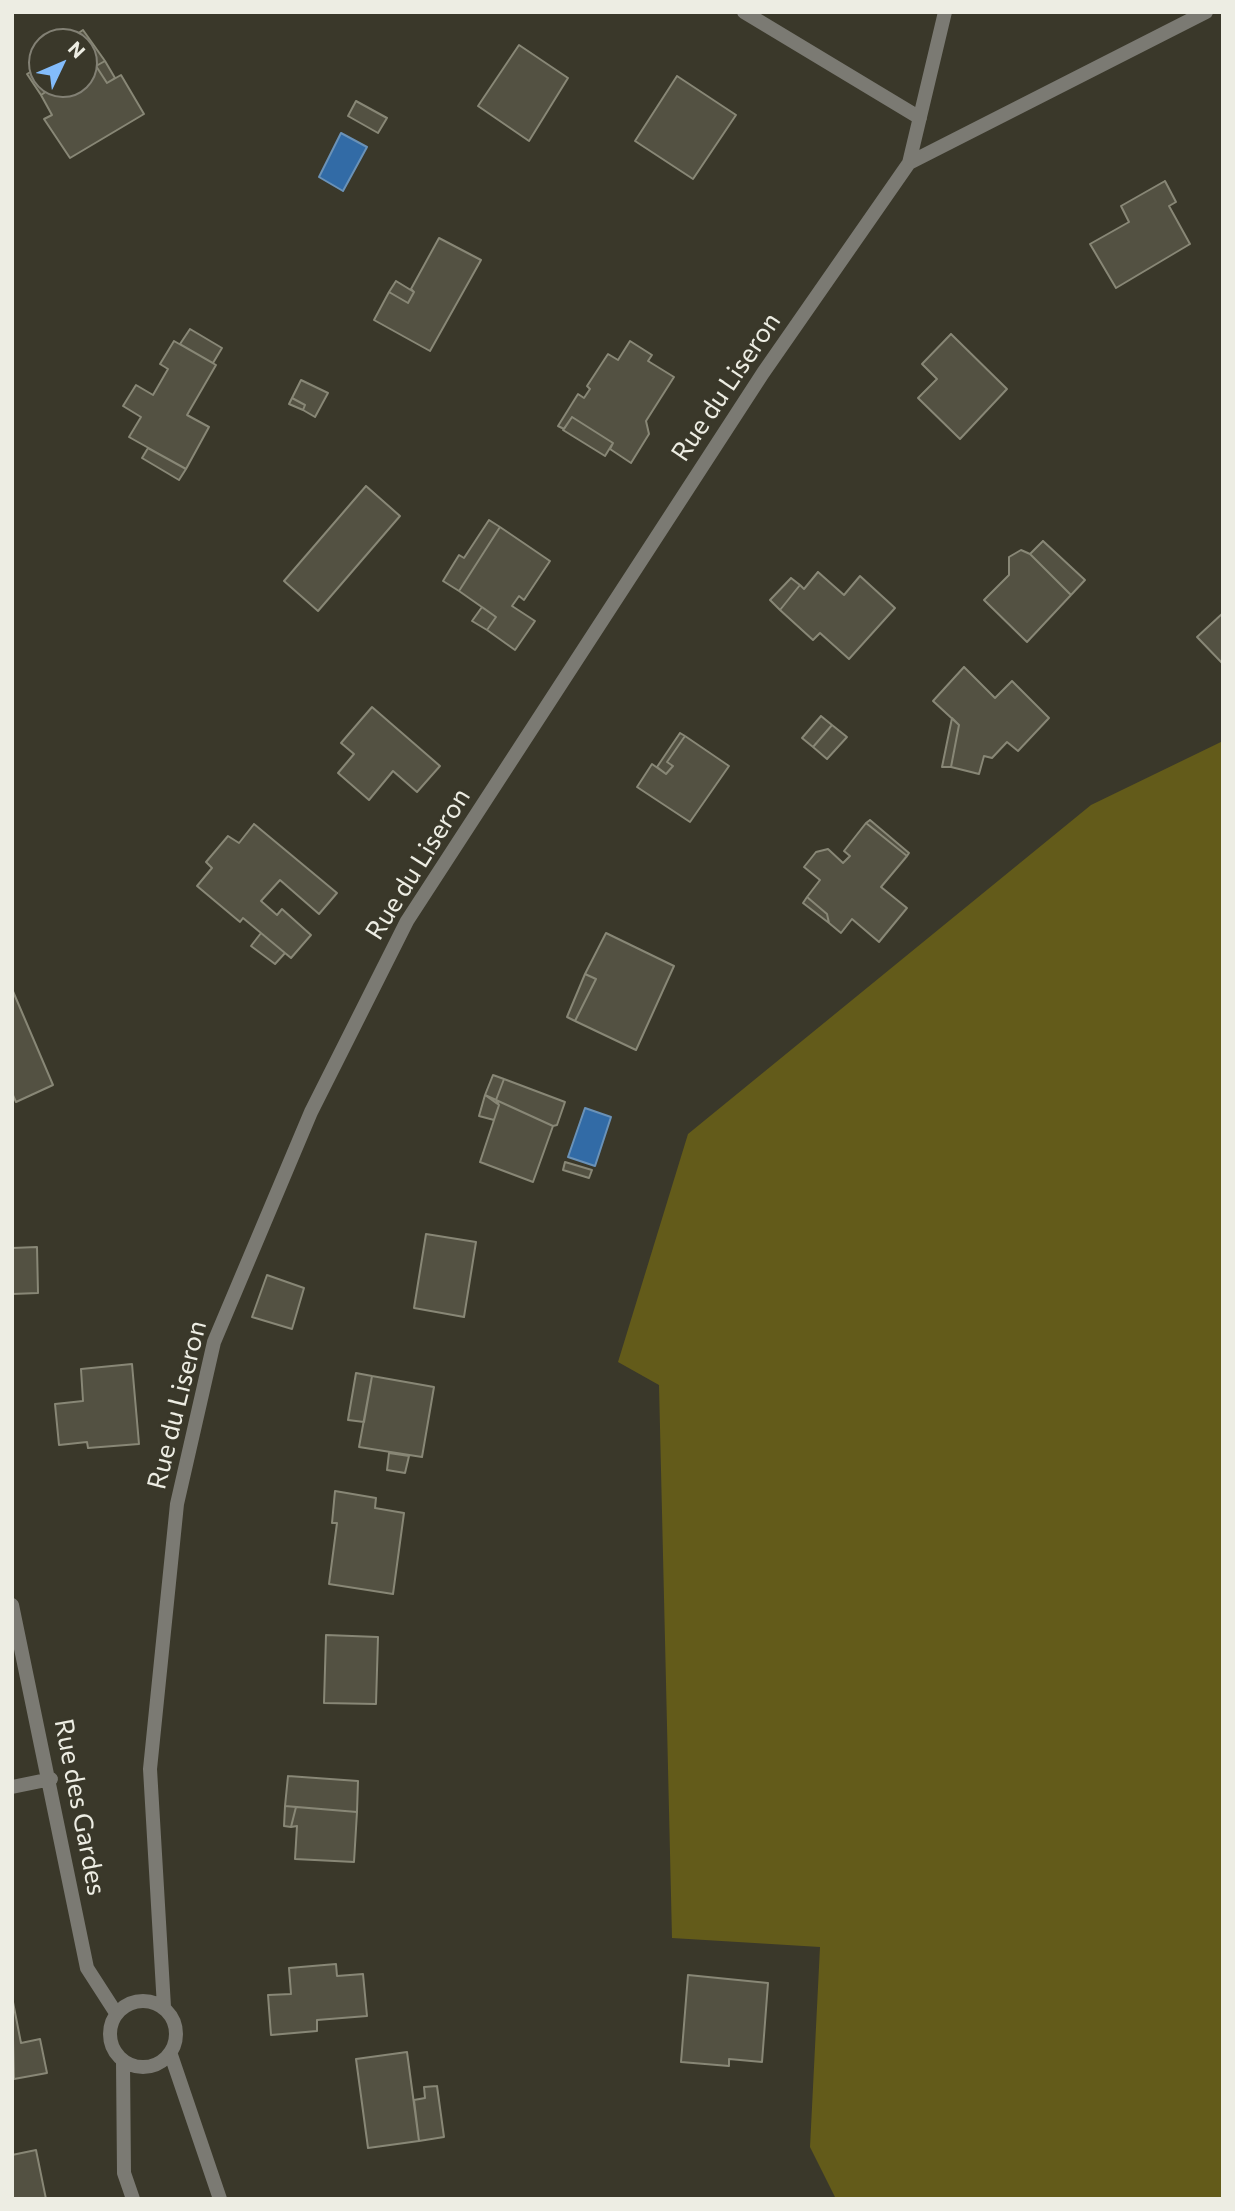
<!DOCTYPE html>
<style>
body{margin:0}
#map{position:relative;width:1235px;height:2211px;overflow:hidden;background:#3a382a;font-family:Commissioner,sans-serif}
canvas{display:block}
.frame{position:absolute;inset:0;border:14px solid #edede3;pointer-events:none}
.north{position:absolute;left:28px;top:28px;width:70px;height:70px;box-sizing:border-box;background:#3a382a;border:2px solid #828074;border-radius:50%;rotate:46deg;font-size:19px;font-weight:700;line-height:28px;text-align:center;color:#edede3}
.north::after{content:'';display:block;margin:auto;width:24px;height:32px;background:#83bcfb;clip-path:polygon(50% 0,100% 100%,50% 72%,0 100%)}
</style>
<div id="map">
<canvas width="1235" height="2211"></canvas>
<div class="frame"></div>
<div class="north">N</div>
</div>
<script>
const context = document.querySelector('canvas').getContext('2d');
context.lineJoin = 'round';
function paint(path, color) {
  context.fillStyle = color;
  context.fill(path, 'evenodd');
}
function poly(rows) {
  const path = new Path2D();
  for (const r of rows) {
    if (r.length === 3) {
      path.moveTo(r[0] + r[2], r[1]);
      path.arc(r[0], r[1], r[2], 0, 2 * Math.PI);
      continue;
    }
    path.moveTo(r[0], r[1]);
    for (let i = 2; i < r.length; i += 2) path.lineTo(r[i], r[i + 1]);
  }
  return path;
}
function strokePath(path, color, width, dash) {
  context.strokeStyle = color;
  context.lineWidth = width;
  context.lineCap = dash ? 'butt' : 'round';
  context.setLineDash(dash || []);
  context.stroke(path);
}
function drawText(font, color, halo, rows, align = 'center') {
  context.font = font + ' Commissioner,sans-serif';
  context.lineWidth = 5;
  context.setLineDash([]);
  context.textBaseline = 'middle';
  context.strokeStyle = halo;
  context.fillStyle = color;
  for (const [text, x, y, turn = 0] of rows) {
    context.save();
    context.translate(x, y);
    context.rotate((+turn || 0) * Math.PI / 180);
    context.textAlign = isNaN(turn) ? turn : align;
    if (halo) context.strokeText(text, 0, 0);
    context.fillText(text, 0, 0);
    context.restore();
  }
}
paint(poly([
 [1223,741,1223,2199,836,2199,810,2147,820,1947,672,1938,659,1385,618,1362,688,1134,1091,805]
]), '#635b1a');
const water = poly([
 [341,133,367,147,343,191,319,177,341,133],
 [585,1108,611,1117,595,1166,568,1157,585,1108]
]);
paint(water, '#326ba6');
strokePath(water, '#6a92b8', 2);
const building = poly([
 [83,30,105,61,96,66,107,83,121,75,144,114,70,158,44,119,52,115,41,95,58,84,84,84,84,42,65,42,83,30],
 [519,45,568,78,529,141,478,106,519,45],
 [105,61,115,78,107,83,96,66,105,61],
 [42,65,42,84,58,84,41,95,27,74,42,65],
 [677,76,736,115,693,179,635,141,677,76],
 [356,101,387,118,378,133,348,116,356,101],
 [1165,181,1176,202,1169,206,1190,244,1116,288,1090,244,1129,222,1121,206,1165,181],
 [439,238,481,260,430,351,374,320,389,292,408,303,414,292,411,289,439,238],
 [396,281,414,292,408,303,389,292,396,281],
 [190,329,222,348,213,363,180,344,190,329],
 [951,334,1007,389,960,439,918,398,937,379,922,364,951,334],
 [174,341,216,365,187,415,209,427,186,469,129,437,141,417,123,406,136,385,153,395,168,369,160,364,174,341],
 [630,341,652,355,648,361,674,377,646,421,649,434,631,463,610,449,613,443,572,417,564,429,558,426,578,394,584,398,590,389,587,386,608,354,618,360,630,341],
 [301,380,328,393,315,417,303,410,305,405,292,398,301,380],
 [292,398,305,405,303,410,289,404,292,398],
 [572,417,613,443,605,456,563,430,572,417],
 [148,448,186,469,179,480,142,458,148,448],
 [366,486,400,516,318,611,284,581,366,486],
 [489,520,500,527,459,591,443,581,459,555,464,558,489,520],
 [500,527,550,561,524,600,519,596,512,606,535,621,515,650,487,630,496,617,459,591,500,527],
 [1043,541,1085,580,1071,595,1030,554,1043,541],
 [1021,550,1030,554,1071,595,1027,642,984,600,1009,575,1009,557,1021,550],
 [818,572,844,595,860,576,895,608,849,659,820,633,813,640,780,610,800,585,804,589,818,572],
 [791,578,800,585,780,610,770,600,791,578],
 [482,607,496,617,487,630,472,621,482,607],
 [1223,613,1223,664,1197,637,1223,613],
 [964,667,995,698,1012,681,1049,718,1018,751,1007,742,992,758,984,756,979,774,951,767,959,725,933,701,964,667],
 [372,707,440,766,417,792,393,771,369,800,338,773,354,754,341,743,372,707],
 [821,716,832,725,813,747,802,738,821,716],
 [952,718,959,725,951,767,942,767,952,718],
 [832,725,847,737,827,759,813,747,832,725],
 [680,733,685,736,667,762,673,766,666,774,657,767,680,733],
 [685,736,729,766,690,822,637,787,652,764,666,774,673,766,667,762,685,736],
 [870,820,909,853,907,856,866,823,870,820],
 [866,823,907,856,881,887,907,908,879,942,852,919,841,933,829,923,827,914,807,897,820,880,804,867,816,852,828,849,843,863,850,856,844,851,866,823],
 [254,824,337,893,319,914,280,880,261,901,277,915,282,909,311,935,291,958,243,918,240,922,197,886,212,868,206,862,228,836,239,843,254,824],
 [807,897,827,914,829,923,803,903,807,897],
 [261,933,285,953,275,964,251,946,261,933],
 [606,933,674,966,636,1050,575,1021,596,979,585,974,606,933],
 [585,974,596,979,575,1021,567,1017,585,974],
 [12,989,53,1085,16,1102,12,1093,12,989],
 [493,1075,504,1079,496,1100,485,1095,493,1075],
 [504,1079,565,1102,557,1125,553,1126,496,1100,504,1079],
 [485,1095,499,1105,494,1120,479,1116,485,1095],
 [496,1100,553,1126,533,1182,480,1162,499,1105,496,1100],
 [565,1162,592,1170,589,1178,563,1170,565,1162],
 [426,1234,476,1242,464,1317,414,1308,426,1234],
 [37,1247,38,1293,12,1294,12,1248,37,1247],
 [267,1275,304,1288,292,1329,252,1317,267,1275],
 [132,1364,139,1444,88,1448,87,1442,59,1445,55,1404,83,1401,81,1369,132,1364],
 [356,1373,372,1376,364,1422,348,1420,356,1373],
 [372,1376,434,1387,422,1457,359,1447,372,1376],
 [389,1453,409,1456,405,1473,387,1470,389,1453],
 [335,1491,376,1498,375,1508,404,1513,393,1594,329,1584,337,1523,332,1523,335,1491],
 [326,1635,378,1637,376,1704,324,1703,326,1635],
 [288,1776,358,1781,357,1812,285,1806,288,1776],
 [285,1806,296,1807,291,1827,284,1826,285,1806],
 [296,1807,357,1812,354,1862,295,1859,297,1826,291,1827,296,1807],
 [336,1964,337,1976,363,1974,367,2016,317,2020,317,2031,271,2035,268,1995,291,1994,289,1968,336,1964],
 [688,1975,768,1983,762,2062,729,2059,729,2066,681,2062,688,1975],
 [12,1997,21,2043,40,2039,47,2073,14,2079,12,1997],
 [407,2052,419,2141,368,2148,356,2059,407,2052],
 [437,2086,444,2137,419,2141,414,2100,425,2098,424,2087,437,2086],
 [36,2150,46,2199,12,2199,12,2155,36,2150]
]);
paint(building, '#535142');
strokePath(building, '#888776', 2);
strokePath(poly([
 [744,12,920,118],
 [909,163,945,12],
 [12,1605,87,1968,116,2013],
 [12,1787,51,1779],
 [143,2034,33],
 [164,2007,150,1769,177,1504,214,1342,311,1112,407,921,763,373,909,163,1206,12],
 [171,2055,220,2199],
 [123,2062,124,2173,133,2199]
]), '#7b7a73', 14);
drawText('26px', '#edede3', '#3a382a', [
 ["Rue du Liseron",726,387,-56],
 ["Rue du Liseron",418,864,-58],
 ["Rue du Liseron",177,1405,-76],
 ["Rue des Gardes",80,1807,79]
]);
</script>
